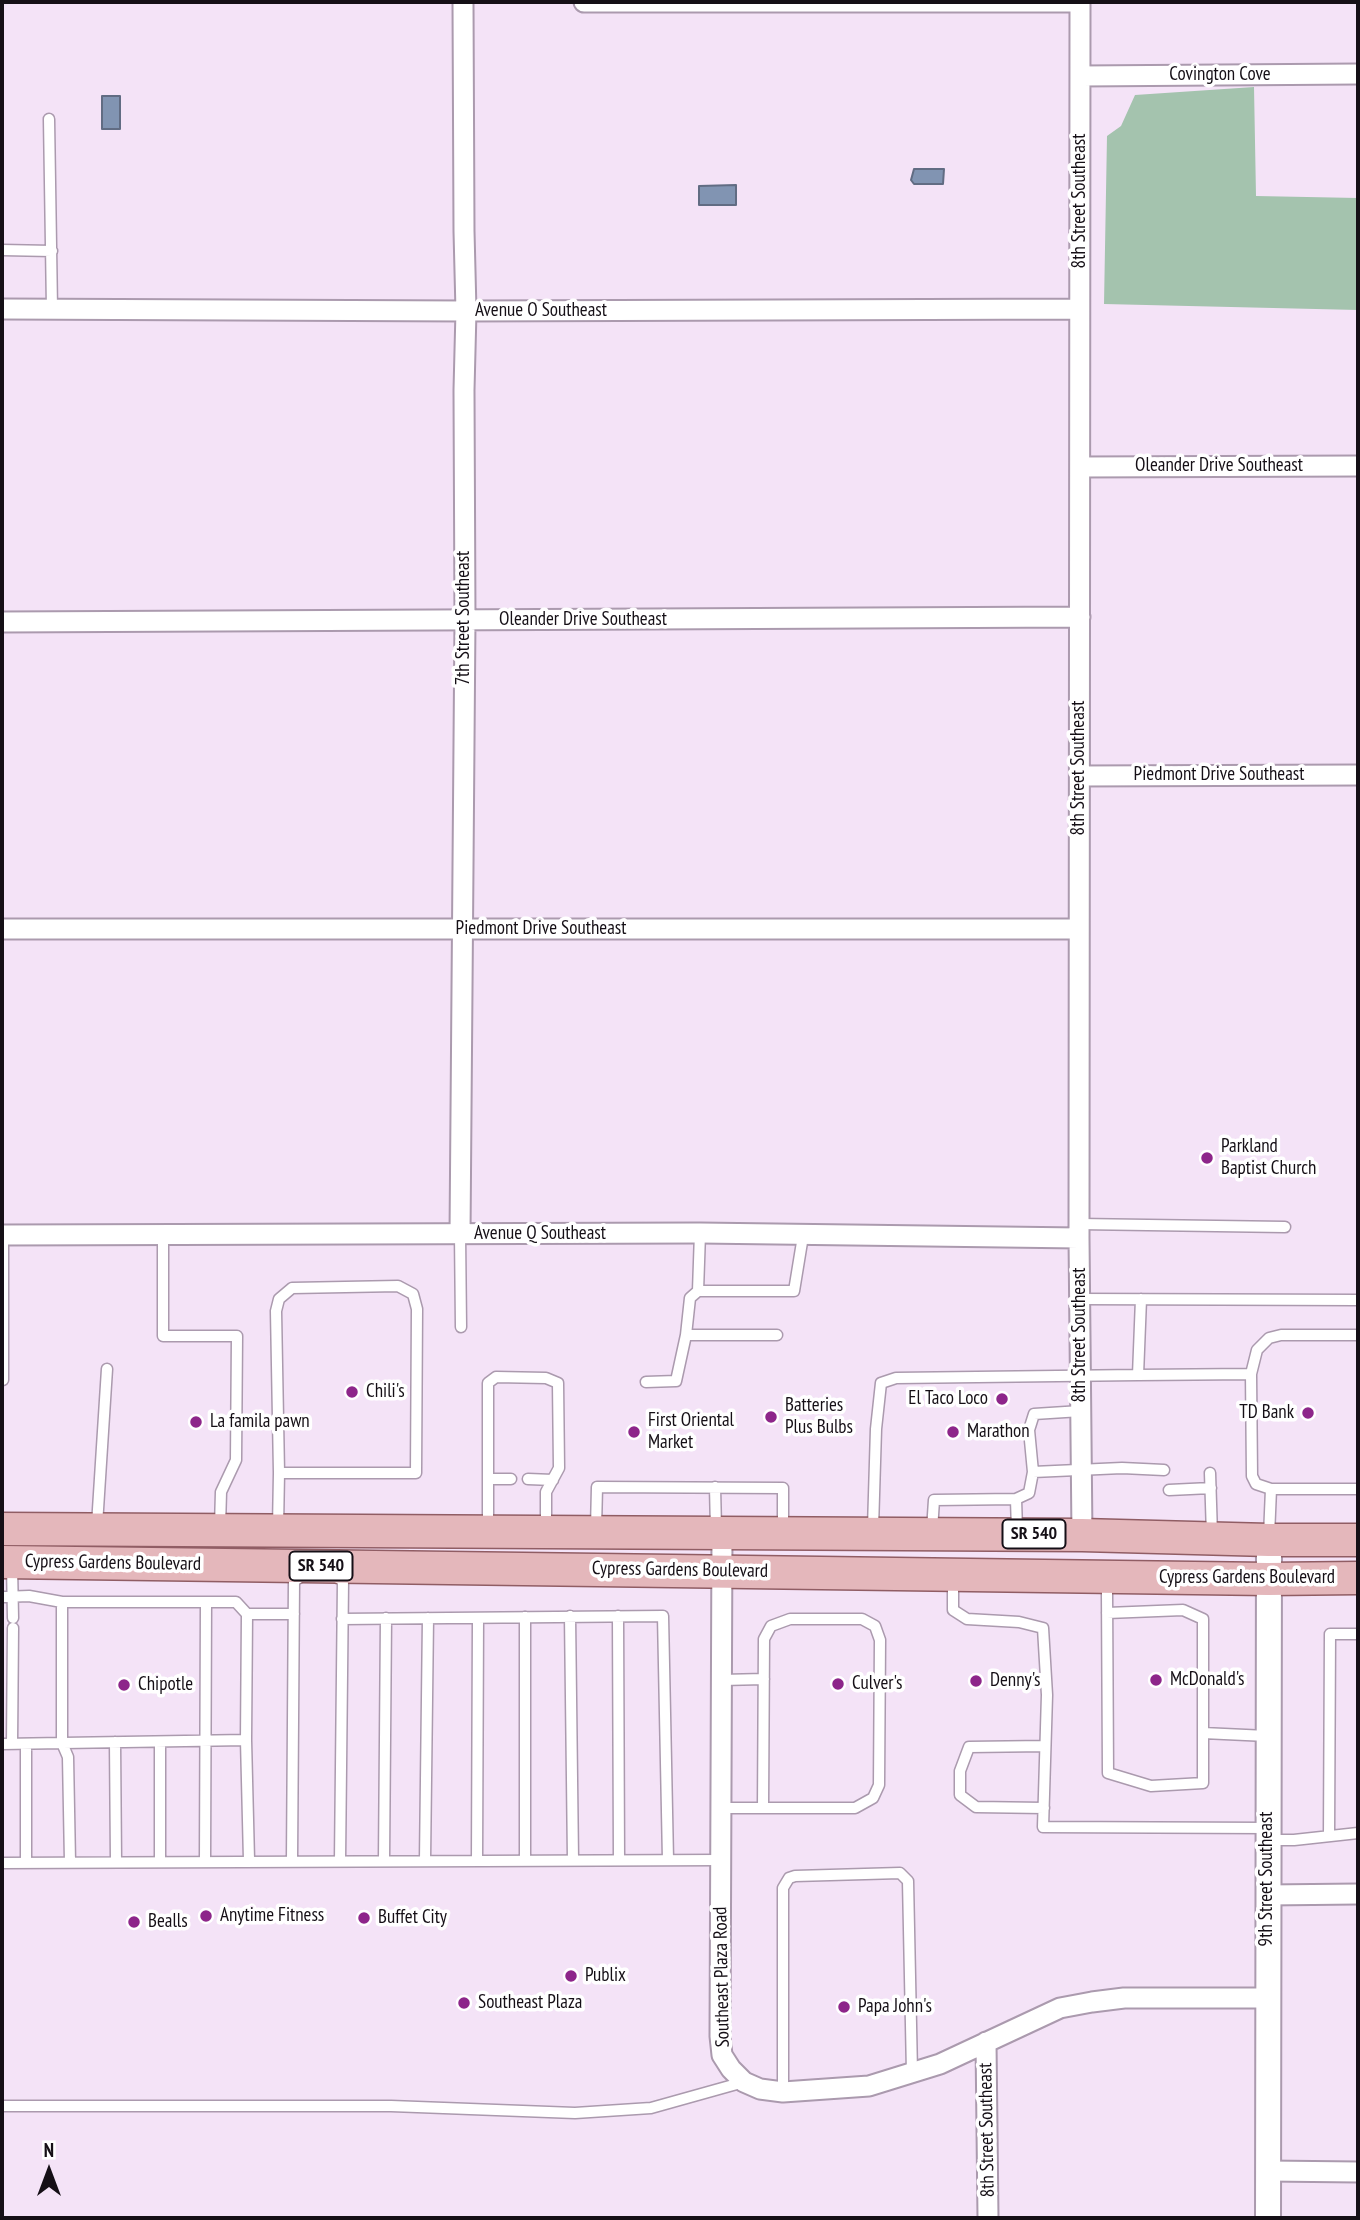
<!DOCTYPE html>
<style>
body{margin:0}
#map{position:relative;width:1360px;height:2220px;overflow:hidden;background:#f4e3f7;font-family:"PT Sans Narrow",sans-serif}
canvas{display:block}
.frame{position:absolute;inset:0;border:4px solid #150f16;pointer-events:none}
.north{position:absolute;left:14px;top:2136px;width:70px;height:70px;-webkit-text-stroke:5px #fff;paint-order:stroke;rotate:0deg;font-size:19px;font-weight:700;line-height:28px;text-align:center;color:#150f16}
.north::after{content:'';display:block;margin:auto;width:24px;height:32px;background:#150f16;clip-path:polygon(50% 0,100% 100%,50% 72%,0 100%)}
</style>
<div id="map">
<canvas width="1360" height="2220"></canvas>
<div class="frame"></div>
<div class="north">N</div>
</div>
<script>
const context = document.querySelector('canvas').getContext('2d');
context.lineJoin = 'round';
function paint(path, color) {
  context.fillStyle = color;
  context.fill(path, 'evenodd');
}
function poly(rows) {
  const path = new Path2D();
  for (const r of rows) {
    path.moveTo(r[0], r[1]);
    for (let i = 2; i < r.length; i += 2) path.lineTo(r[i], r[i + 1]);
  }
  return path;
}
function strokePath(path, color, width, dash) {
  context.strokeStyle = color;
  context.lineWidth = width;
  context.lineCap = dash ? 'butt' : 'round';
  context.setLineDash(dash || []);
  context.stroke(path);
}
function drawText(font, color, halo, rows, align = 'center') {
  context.font = font + ' "PT Sans Narrow",sans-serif';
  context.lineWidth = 7;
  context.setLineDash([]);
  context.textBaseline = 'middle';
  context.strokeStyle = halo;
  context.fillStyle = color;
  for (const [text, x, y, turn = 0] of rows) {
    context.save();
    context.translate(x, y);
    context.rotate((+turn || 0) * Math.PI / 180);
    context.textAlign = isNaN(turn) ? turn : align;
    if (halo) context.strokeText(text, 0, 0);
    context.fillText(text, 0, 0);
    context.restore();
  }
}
paint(poly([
 [1254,87,1256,196,1358,198,1358,310,1104,304,1107,136,1121,126,1135,95]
]), '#a4c3ae');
const water = poly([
 [102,96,120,96,120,129,102,129,102,96],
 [914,169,944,169,943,184,914,184,911,180,914,169],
 [736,185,736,205,699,205,699,186,736,185]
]);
paint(water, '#8194b2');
strokePath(water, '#616c83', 2);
const service = poly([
 [49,119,52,309],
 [2,250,52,251],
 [1079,1224,1285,1227],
 [460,1234,461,1327],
 [163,1235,163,1336,237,1336,236,1460,221,1492,220,1526],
 [698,1291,794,1291,803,1236],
 [1080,1299,1358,1300],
 [686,1335,777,1335],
 [1138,1375,1251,1374],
 [3,1380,3,1235],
 [646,1382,676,1381,686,1335,690,1298,698,1291,700,1233],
 [1081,1411,1034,1414,1029,1430,1033,1472,1122,1468,1164,1470],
 [1210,1473,1212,1535],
 [488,1479,511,1479],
 [528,1479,553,1480],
 [715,1487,716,1529],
 [1271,1489,1256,1484,1252,1476,1251,1374,1257,1350,1269,1338,1281,1335,1358,1335],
 [1169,1490,1211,1488],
 [1016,1499,1029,1493,1033,1472],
 [97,1525,107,1369],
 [278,1527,279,1473,276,1311,279,1299,292,1288,398,1286,413,1294,417,1309,416,1473,279,1473],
 [488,1528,488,1383,496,1377,546,1378,558,1383,559,1468,546,1492,546,1528],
 [596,1528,597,1487,783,1488,783,1529],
 [873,1528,876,1429,881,1383,896,1378,1138,1375,1141,1299],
 [932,1530,934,1500,1016,1499,1017,1530],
 [1269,1536,1271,1489,1358,1489],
 [12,1566,13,1618],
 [334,1576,343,1581,340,1860],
 [953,1578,953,1610,967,1619,1019,1622,1043,1628,1047,1695,1043,1827,1267,1828],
 [1107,1580,1107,1593,1108,1773,1151,1786,1203,1783,1203,1619,1183,1610,1107,1613],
 [2,1597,29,1596,62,1602],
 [247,1614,246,1740,249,1860],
 [570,1616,573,1860],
 [618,1616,619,1860],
 [525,1617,525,1860],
 [342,1619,663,1616,668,1860],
 [722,1680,764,1679],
 [1203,1733,1267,1736],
 [115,1742,116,1862],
 [160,1742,160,1861],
 [2,1744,246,1740],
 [12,1744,13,1628],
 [26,1744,26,1862],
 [721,1808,855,1808,873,1798,879,1785,880,1640,875,1626,862,1619,790,1619,771,1626,764,1639,763,1808],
 [1044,1808,976,1807,960,1795,960,1771,969,1747,1045,1746],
 [1329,1836,1330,1634,1358,1634],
 [1268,1840,1294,1840,1358,1833],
 [292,1860,294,1581,304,1575],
 [384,1860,386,1618],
 [425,1860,428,1618],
 [477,1860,478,1618],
 [205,1861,206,1602],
 [70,1862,68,1757,62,1743,62,1602,236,1602,247,1614,294,1614],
 [2,1863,721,1860],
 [783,2092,783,1888,789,1878,795,1876,900,1873,908,1881,912,2073],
 [2,2106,391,2106,575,2113,651,2108,744,2082]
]);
const minor = poly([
 [584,2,1080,2],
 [1080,2,1079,1238,1082,1535],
 [1081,76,1358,74],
 [2,309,466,311,1079,309],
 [1081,467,1358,466],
 [2,622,1080,617],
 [1080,776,1358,775],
 [2,929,1079,929],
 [460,1234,465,620,464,390,466,311,464,231,463,2],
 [2,1235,700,1233,1079,1238],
 [722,1533,720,2036,722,2055,731,2069,744,2082,760,2089,783,2092,869,2086,940,2064,1060,2008,1092,2002,1124,1998,1267,1998],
 [1267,1895,1358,1894],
 [986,2042,988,2218],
 [1268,2171,1358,2172]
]);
const tertiary = poly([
 [1268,2218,1269,1540]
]);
const primary = poly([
 [2,1529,1082,1535,1269,1540,1358,1540],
 [2,1562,1268,1579,1358,1578]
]);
strokePath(service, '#ab9aae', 13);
strokePath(minor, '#ab9aae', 23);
strokePath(tertiary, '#ab9aae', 28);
strokePath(primary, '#905d64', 35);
strokePath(service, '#fff', 10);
strokePath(minor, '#fff', 19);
strokePath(tertiary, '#fff', 24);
strokePath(primary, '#e4b7bb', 32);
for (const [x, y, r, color] of [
 [1207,1158,7,"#8d258a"],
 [352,1392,7,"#8d258a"],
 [1002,1399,7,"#8d258a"],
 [1308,1413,7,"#8d258a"],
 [771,1417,7,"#8d258a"],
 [196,1422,7,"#8d258a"],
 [634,1432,7,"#8d258a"],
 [953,1432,7,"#8d258a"],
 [1156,1680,7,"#8d258a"],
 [976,1681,7,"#8d258a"],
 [838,1684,7,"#8d258a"],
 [124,1685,7,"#8d258a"],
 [206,1916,7,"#8d258a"],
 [364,1918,7,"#8d258a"],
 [134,1922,7,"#8d258a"],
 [571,1976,7,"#8d258a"],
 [464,2003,7,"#8d258a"],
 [844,2007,7,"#8d258a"]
]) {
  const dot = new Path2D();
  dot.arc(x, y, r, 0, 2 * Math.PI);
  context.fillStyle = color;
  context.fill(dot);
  strokePath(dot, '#fff', 2.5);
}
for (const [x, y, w] of [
 [1034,1534,63],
 [321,1566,63]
]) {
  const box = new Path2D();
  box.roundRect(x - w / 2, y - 14.5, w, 29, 5);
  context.fillStyle = '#fff';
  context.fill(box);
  strokePath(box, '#150f16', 2);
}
drawText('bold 18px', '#150f16', null, [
 ["SR 540",1034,1534],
 ["SR 540",321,1566]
]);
drawText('19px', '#150f16', '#fff', [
 ["Covington Cove",1220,75],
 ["8th Street Southeast",1080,201,-90],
 ["Avenue O Southeast",541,311],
 ["Oleander Drive Southeast",1219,466],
 ["7th Street Southeast",464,618,-90],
 ["Oleander Drive Southeast",583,620],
 ["8th Street Southeast",1079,768,-90],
 ["Piedmont Drive Southeast",1219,775],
 ["Piedmont Drive Southeast",541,929],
 ["Avenue Q Southeast",540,1234],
 ["8th Street Southeast",1080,1335,-90],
 ["Cypress Gardens Boulevard",113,1563,1],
 ["Cypress Gardens Boulevard",680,1570,1],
 ["Cypress Gardens Boulevard",1247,1578],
 ["9th Street Southeast",1267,1879,-90],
 ["Southeast Plaza Road",722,1977,-91],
 ["8th Street Southeast",987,2130,-91]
]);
drawText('19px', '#150f16', '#fff', [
 ["Parkland",1221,1147],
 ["Baptist Church",1221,1169],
 ["Chili's",366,1392],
 ["El Taco Loco",988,1399,"right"],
 ["Batteries",785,1406],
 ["Plus Bulbs",785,1428],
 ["TD Bank",1294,1413,"right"],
 ["First Oriental",648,1421],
 ["Market",648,1443],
 ["La famila pawn",210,1422],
 ["Marathon",967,1432],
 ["McDonald's",1170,1680],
 ["Denny's",990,1681],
 ["Culver's",852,1684],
 ["Chipotle",138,1685],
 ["Anytime Fitness",220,1916],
 ["Buffet City",378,1918],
 ["Bealls",148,1922],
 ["Publix",585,1976],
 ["Southeast Plaza",478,2003],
 ["Papa John's",858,2007]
], 'left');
</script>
